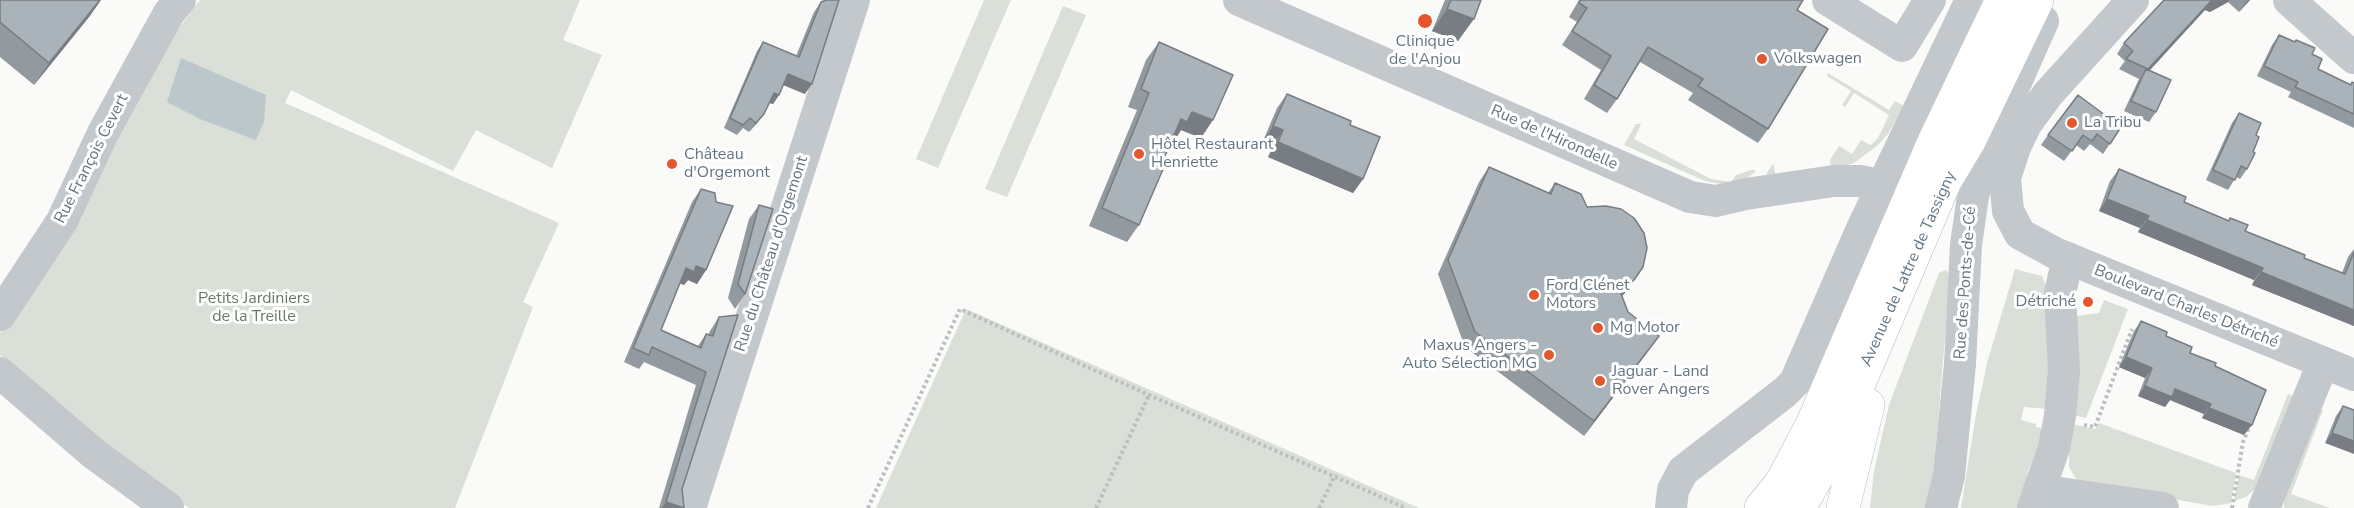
<!DOCTYPE html>
<meta charset="utf-8">
<style>
body{margin:0}
canvas{display:block;background:#fafaf8}
</style>
<canvas width="2354" height="508"></canvas>
<script>
const context = document.querySelector('canvas').getContext('2d');
context.lineJoin = 'round';
function paint(path, color) {
  context.fillStyle = color;
  context.fill(path, 'evenodd');
}
function poly(rows) {
  const path = new Path2D();
  for (const r of rows) {
    path.moveTo(r[0], r[1]);
    for (let i = 2; i < r.length; i += 2) path.lineTo(r[i], r[i + 1]);
  }
  return path;
}
function strokePath(path, color, width, dash) {
  context.strokeStyle = color;
  context.lineWidth = width;
  context.lineCap = dash ? 'butt' : 'round';
  context.setLineDash(dash || []);
  context.stroke(path);
}
function drawText(font, color, halo, rows, align = 'center') {
  context.font = font + ' "Nunito Sans",sans-serif';
  context.lineWidth = 6;
  context.setLineDash([]);
  context.textBaseline = 'middle';
  context.strokeStyle = halo;
  context.fillStyle = color;
  for (const [text, x, y, turn = 0] of rows) {
    context.save();
    context.translate(x, y);
    context.rotate((+turn || 0) * Math.PI / 180);
    context.textAlign = isNaN(turn) ? turn : align;
    if (halo) context.strokeText(text, 0, 0);
    context.fillText(text, 0, 0);
    context.restore();
  }
}
paint(poly([
 [200,0,580,0,563,40,602,55,552,168,476,130,453,171,291,90,285,103,559,223,523,302,533,307,455,508,189,508,147,481,0,355,0,333,68,230,170,40],
 [984,0,1011,0,938,168,916,159],
 [1063,6,1086,15,1007,197,985,189],
 [1828,73,1889,110,1895,101,1904,106,1888,134,1878,145,1854,163,1842,167,1767,179,1767,173,1772,165,1774,164,1775,174,1831,167,1830,160,1839,146,1852,154,1861,140,1871,145,1878,138,1889,115,1854,93,1845,107,1842,105,1851,91,1827,76],
 [1636,124,1641,124,1634,139,1711,179,1731,182,1736,175,1751,170,1755,170,1755,172,1744,181,1721,184,1705,181,1624,145],
 [2015,269,2042,276,2048,292,2049,409,2024,407,2021,420,2036,424,2036,427,2047,429,2029,469,2021,508,1961,508,1975,420,1987,363],
 [1946,270,1950,275,1931,508,1870,508,1874,471,1889,405,1939,273],
 [2104,300,2128,309,2086,418,2072,415,2076,316,2099,313],
 [966,309,1419,508,876,508],
 [2288,394,2296,398,2262,482,2246,497,2234,501,2239,475,2254,480],
 [2317,408,2323,410,2291,494,2330,508,2284,508,2284,500],
 [2099,423,2236,473,2231,503,2213,506,2082,483,2076,479,2069,467,2070,424,2095,429]
]), '#dadfd7');
paint(poly([
 [181,58,266,95,264,122,256,140,200,119,167,102]
]), '#bbc7cb');
const major = poly([
 [1761,508,1782,482,1812,425,1933,144,2002,0],
 [1799,508,1826,461,1945,181,1969,141,2037,0],
 [1843,508,1868,405]
]);
strokePath(major, '#b5babe', 34);
strokePath(poly([
 [2084,425,2095,427,2132,329],
 [868,508,960,309,1149,395,1406,508],
 [1096,508,1149,395],
 [1319,508,1335,475],
 [2232,508,2243,442,2250,425]
]), '#bbbfc2', 4, [3, 3]);
strokePath(poly([
 [1239,0,1690,197,1716,201,1746,194,1834,181,1860,181,1883,186],
 [1828,0,1902,46,1930,0],
 [2133,0,2048,94,2026,124,2015,147,2005,178,2008,211,2020,234,2055,253,2354,375],
 [2289,0,2354,58],
 [0,315,62,221,103,133,169,13,180,0],
 [0,373,93,453,168,508],
 [2039,490,2163,508],
 [690,508,854,0],
 [1671,508,1673,490,1683,471,1785,392,1795,382,1861,231,1971,0],
 [1941,508,1949,476,1960,364,1966,245,1973,196,1985,152,2043,21],
 [2033,508,2054,448,2060,416,2064,370,2060,293,2068,258],
 [2264,508,2323,363]
]), '#c3c8cc', 32);
strokePath(major, '#fff', 33);
paint(poly([
 [0,0,101,0,89,17,34,85,0,57],
 [1445,0,1481,0,1458,41,1432,31],
 [1579,0,1803,0,1797,10,1768,129,1758,143,1688,100,1693,93,1640,62,1617,99,1607,113,1584,99,1601,70,1562,45,1577,22,1569,17],
 [2164,0,2250,0,2239,12,2228,2,2210,12,2205,10,2149,70,2156,112,2149,122,2124,111,2139,79,2119,69,2125,61,2117,54,2124,43],
 [821,2,805,94,783,85,779,95,773,104,769,103,757,123,749,132,743,128,737,135,724,128,757,51,763,42,796,56,814,12],
 [2279,35,2312,54,2318,69,2350,85,2352,82,2354,83,2354,128,2288,97,2291,92,2257,76,2272,45],
 [1159,42,1201,138,1181,130,1175,140,1173,139,1161,165,1139,225,1127,242,1089,226,1137,110,1128,107,1146,60],
 [1287,94,1350,125,1363,179,1353,193,1268,157,1273,145,1263,141,1277,108],
 [2239,113,2256,135,2253,152,2247,169,2240,179,2236,177,2228,190,2206,180,2232,123],
 [2121,127,2103,154,2090,144,2084,151,2076,145,2064,161,2041,145,2048,135],
 [1489,167,1548,193,1555,183,1587,207,1643,267,1624,294,1622,296,1628,312,1659,336,1584,436,1465,347,1438,274,1479,182],
 [2119,169,2184,202,2229,221,2230,218,2245,231,2304,258,2342,273,2348,257,2354,249,2354,326,2252,285,2254,280,2138,232,2140,228,2099,211,2110,181],
 [701,189,716,202,706,270,697,284,688,280,684,285,680,283,661,330,698,346,706,334,708,335,710,331,719,317,682,489,684,508,659,508,696,385,644,362,639,369,624,362,692,202],
 [759,205,745,294,735,309,728,298,749,219],
 [2141,321,2166,336,2190,353,2215,366,2244,435,2202,418,2204,414,2170,400,2165,407,2138,396,2145,378,2119,367,2134,331],
 [2343,406,2354,410,2325,443,2336,416]
]), '#929a9f');
paint(poly([
 [101,0,89,17,34,85,49,63],
 [2212,0,2230,0,2228,2,2210,12,2205,10,2141,80,2148,69],
 [2248,0,2250,0,2239,12,2246,2],
 [1447,9,1474,19,1458,41,1432,31],
 [788,74,812,84,805,94,781,84],
 [774,93,779,95,773,104,767,102],
 [1192,112,1213,120,1201,138,1181,130,1175,140,1169,137,1181,119],
 [764,114,757,123,749,132,756,123],
 [1273,126,1283,130,1273,145,1263,141],
 [1278,142,1363,179,1353,193,1268,157],
 [2107,199,2149,216,2140,228,2099,211],
 [2147,220,2263,268,2254,280,2138,232],
 [696,266,706,270,697,284,688,280,684,285,676,282,686,268],
 [2261,272,2354,310,2354,326,2252,285],
 [1634,280,1624,294,1610,306,1620,291],
 [1659,336,1649,350,1584,436,1594,421],
 [2126,357,2152,368,2145,378,2119,367],
 [2145,386,2175,389,2211,404,2204,414,2170,400,2165,407,2138,396],
 [2209,408,2252,425,2244,435,2202,418],
 [2332,433,2354,441,2354,454,2325,443],
 [666,502,684,508,662,508]
]), '#777d82');
const building = poly([
 [0,0,100,0,49,63,0,22,0,0],
 [826,0,839,0,812,84,788,74,779,95,774,93,764,114,756,123,750,118,743,125,730,118,763,42,799,57,821,2,826,0],
 [1451,0,1481,0,1474,19,1447,9,1451,0],
 [1580,0,1803,0,1797,10,1828,29,1768,129,1698,86,1703,79,1648,47,1617,99,1594,85,1611,56,1572,31,1587,8,1579,3,1580,0],
 [2164,0,2212,0,2148,69,2126,59,2133,51,2124,43,2164,0],
 [2279,35,2295,42,2296,40,2315,48,2312,54,2322,59,2318,69,2351,85,2352,82,2354,83,2354,114,2295,87,2298,82,2264,66,2279,35],
 [1159,42,1233,75,1213,120,1192,112,1187,122,1181,119,1161,165,1164,167,1139,225,1102,208,1149,93,1141,89,1159,42],
 [2146,69,2171,80,2156,112,2131,101,2146,69],
 [1287,94,1351,121,1350,125,1380,137,1363,179,1278,142,1283,130,1273,126,1287,94],
 [2078,95,2121,127,2110,144,2097,134,2092,141,2083,135,2072,151,2048,135,2078,95],
 [2239,113,2261,123,2256,135,2259,137,2253,152,2255,153,2247,169,2241,166,2235,180,2213,170,2239,113],
 [1489,167,1551,194,1555,183,1581,194,1587,207,1606,206,1621,209,1634,218,1644,233,1647,248,1643,267,1634,280,1620,291,1628,312,1659,336,1594,421,1475,332,1448,260,1489,167],
 [2119,169,2186,197,2184,202,2229,221,2230,218,2248,225,2245,231,2305,255,2304,258,2345,274,2354,252,2354,310,2261,272,2263,268,2147,220,2149,216,2107,199,2119,169],
 [701,189,715,193,716,202,733,206,706,270,696,266,694,272,686,268,661,330,701,348,706,334,713,336,719,317,738,315,682,489,684,508,666,502,706,372,652,347,649,355,633,348,701,189],
 [759,205,773,209,745,294,738,284,759,205],
 [2141,321,2167,332,2166,336,2192,347,2190,353,2216,363,2215,366,2266,390,2252,425,2209,408,2211,404,2175,389,2172,397,2145,386,2152,368,2126,357,2141,321],
 [2343,406,2354,410,2354,441,2332,433,2343,406]
]);
paint(building, '#aab3b9');
strokePath(building, '#777d82', 1.5);
for (const [x, y, r, color] of [
 [1425,21,8,"#e4572e"],
 [1762,59,6,"#e4572e"],
 [2072,123,6,"#e4572e"],
 [1139,154,6,"#e4572e"],
 [672,164,6,"#e4572e"],
 [1534,295,6,"#e4572e"],
 [2088,302,6,"#e4572e"],
 [1598,328,6,"#e4572e"],
 [1549,355,6,"#e4572e"],
 [1600,381,6,"#e4572e"]
]) {
  const dot = new Path2D();
  dot.arc(x, y, r, 0, 2 * Math.PI);
  context.fillStyle = color;
  context.fill(dot);
  strokePath(dot, '#fff', 2);
}
drawText('16px', '#657683', '#fff', [
 ["Clinique",1425,42,"center"],
 ["de l'Anjou",1425,60,"center"],
 ["Volkswagen",1774,59],
 ["La Tribu",2084,123],
 ["Hôtel Restaurant",1151,145],
 ["Henriette",1151,163],
 ["Château",684,155],
 ["d'Orgemont",684,173],
 ["Ford Clénet",1546,286],
 ["Motors",1546,304],
 ["Détriché",2076,302,"right"],
 ["Mg Motor",1610,328],
 ["Maxus Angers -",1537,346,"right"],
 ["Auto Sélection MG",1537,364,"right"],
 ["Jaguar - Land",1612,372],
 ["Rover Angers",1612,390]
], 'left');
drawText('16px', '#657683', '#fff', [
 ["Rue de l'Hirondelle",1554,138,24],
 ["Rue François Cevert",92,159,-63],
 ["Rue du Château d'Orgemont",772,254,-72],
 ["Avenue de Lattre de Tassigny",1909,269,-66],
 ["Rue des Ponts-de-Cé",1966,283,-86],
 ["Boulevard Charles Détriché",2186,307,22]
]);
drawText('16px', '#687a64', '#fff', [
 ["Petits Jardiniers",254,299],
 ["de la Treille",254,317]
]);
</script>
